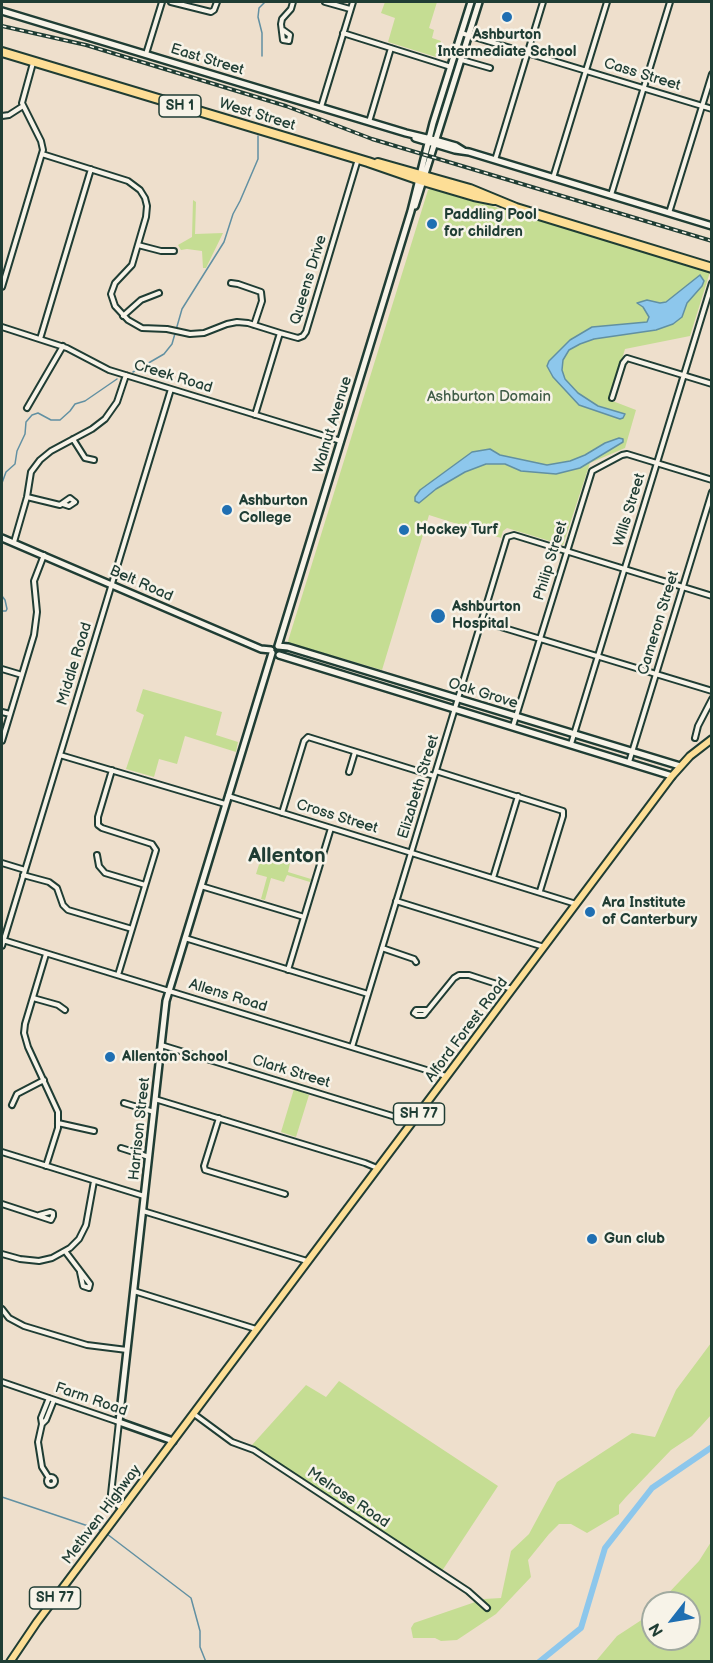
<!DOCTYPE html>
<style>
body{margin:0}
#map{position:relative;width:713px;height:1663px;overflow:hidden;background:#eedfcc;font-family:"Balsamiq Sans",sans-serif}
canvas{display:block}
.frame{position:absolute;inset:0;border:3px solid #1f3d34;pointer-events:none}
.north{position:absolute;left:641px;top:1591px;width:60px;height:60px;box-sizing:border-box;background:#f7f3e8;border:2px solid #a1aaa0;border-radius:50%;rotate:239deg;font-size:16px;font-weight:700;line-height:24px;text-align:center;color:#1f3d34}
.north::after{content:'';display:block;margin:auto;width:21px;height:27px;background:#1f6fb2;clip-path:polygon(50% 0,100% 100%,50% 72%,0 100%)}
</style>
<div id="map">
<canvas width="713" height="1663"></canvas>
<div class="frame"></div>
<div class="north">N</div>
</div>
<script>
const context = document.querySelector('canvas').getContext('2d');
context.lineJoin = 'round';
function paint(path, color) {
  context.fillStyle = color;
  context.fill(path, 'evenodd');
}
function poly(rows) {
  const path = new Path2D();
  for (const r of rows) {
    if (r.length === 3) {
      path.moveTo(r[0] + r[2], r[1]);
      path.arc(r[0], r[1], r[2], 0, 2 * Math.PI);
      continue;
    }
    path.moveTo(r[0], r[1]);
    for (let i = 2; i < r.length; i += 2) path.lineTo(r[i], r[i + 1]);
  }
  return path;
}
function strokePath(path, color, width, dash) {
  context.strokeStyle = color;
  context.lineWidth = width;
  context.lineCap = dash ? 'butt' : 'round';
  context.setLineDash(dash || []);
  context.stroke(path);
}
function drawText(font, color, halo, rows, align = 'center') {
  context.font = font + ' "Balsamiq Sans",sans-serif';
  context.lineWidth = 5;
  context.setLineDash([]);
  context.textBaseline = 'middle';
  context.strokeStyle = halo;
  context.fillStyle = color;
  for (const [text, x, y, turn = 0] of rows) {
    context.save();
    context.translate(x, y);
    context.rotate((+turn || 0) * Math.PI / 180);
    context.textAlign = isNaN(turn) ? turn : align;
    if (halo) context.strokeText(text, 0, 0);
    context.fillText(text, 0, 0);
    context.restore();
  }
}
paint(poly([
 [385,2,437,2,429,28,434,30,432,38,441,41,436,57,388,42,395,18,381,13],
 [432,188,710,272,690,336,625,349,610,400,636,410,625,448,590,463,563,545,507,528,503,531,501,538,429,515,382,670,289,643,288,641,428,190],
 [193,200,196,202,195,234,223,233,206,268,203,268,202,251,187,249,181,250,178,245,192,237],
 [143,689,222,712,216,735,238,742,236,752,185,736,177,764,159,759,154,777,126,769,144,715,136,711],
 [262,855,290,863,288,872,311,879,310,882,287,875,284,882,271,878,265,900,261,899,267,877,256,874],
 [294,1089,309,1095,296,1137,281,1132],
 [711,1343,711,1415,692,1436,671,1450,626,1497,619,1505,619,1514,587,1533,571,1524,559,1524,549,1534,528,1560,531,1577,496,1614,457,1640,441,1641,435,1638,413,1638,411,1628,414,1623,484,1599,501,1598,511,1551,529,1534,557,1482,632,1433,655,1437,676,1390],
 [339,1381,498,1486,442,1571,252,1445,306,1385,326,1397],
 [711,1542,711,1661,596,1661,617,1636,643,1619,653,1609,653,1639,689,1639,689,1603,659,1603,699,1561]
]), '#c5dd93');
const water = poly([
 [700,275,704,281,702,286,687,303,682,317,673,324,656,330,594,339,580,344,569,350,563,360,562,370,565,379,578,393,598,406,625,414,623,418,620,419,579,405,553,377,547,366,549,361,570,340,592,327,647,322,649,317,643,307,637,303,647,300,660,303,666,302,700,275],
 [619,438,623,439,623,442,580,468,556,474,521,471,505,464,486,464,465,472,436,489,419,503,415,501,415,497,420,490,472,452,490,449,500,455,547,465,570,461,585,455,605,443,619,438]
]);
paint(water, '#8dc7ec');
strokePath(water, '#6190a2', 1.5);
strokePath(poly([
 [262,56,262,33,258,17,259,8,265,2],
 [133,372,164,354,172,344,182,309,224,242,233,214,240,201,258,159,258,136],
 [2,483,6,472,15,464,17,451,25,434,26,422,32,415,38,413,51,420,60,420,70,411,75,404,85,401,117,379],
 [2,553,2,548],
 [2,596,5,600,7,609,6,611,2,611],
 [2,1497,103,1531],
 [107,1534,191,1598,200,1631,200,1647,206,1662]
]), '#6190a2', 1.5);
strokePath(poly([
 [539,1662,581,1628,605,1548,652,1488,712,1447]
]), '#8dc7ec', 6);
const street = poly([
 [171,2,211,12,214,10,217,2],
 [325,2,350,9],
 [283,30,290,35,289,41,283,40,281,24,282,19,291,9,293,2],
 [343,33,451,67],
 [461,33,712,109],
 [146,54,162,2],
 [462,60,490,68],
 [321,107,353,2],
 [2,116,9,115,23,106],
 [369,122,391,48],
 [42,154,128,181,140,190,145,198,147,206,146,217,132,265,115,283,111,294,115,306,128,320,142,328,167,329,190,334,204,333,227,324,237,322,248,323,280,333],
 [495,160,543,2],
 [553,178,607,2],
 [611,195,670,2],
 [669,213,712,74],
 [138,245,161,251,174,251],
 [231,283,238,284,261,292,262,301,254,325],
 [2,287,43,150,41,141,22,103,33,63],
 [123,316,141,300,159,293],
 [2,327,67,348,109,370,341,441],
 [40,339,91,169],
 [612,398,623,363,627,358,712,384],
 [27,408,63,346],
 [255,415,280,333,298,338,303,336,306,332,358,159],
 [73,439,85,458,94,460],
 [27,497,60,505,70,498,75,502,69,506,63,504],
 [14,542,27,497,31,472,40,460,51,451,92,429,105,419,117,402,126,375],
 [481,621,712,691],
 [2,669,22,675],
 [2,712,10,714],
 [513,726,592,471,622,455,627,454,712,480],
 [695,738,698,726,712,699],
 [2,741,34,635,37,612,34,581,44,555],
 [571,744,712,283],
 [60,755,225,804],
 [629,762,712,492],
 [112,770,98,817,98,825,102,828,152,844,156,850,118,975],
 [436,771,563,811,563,816,540,891],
 [349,772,355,752],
 [228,796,576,904],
 [282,813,304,741,308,737,434,776],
 [97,855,99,866,105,873,145,885],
 [2,863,25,870],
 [23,875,49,882,57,888,63,905,68,910,132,929],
 [493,878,518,796],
 [201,886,304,917],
 [396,901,544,947],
 [185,938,368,994],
 [3,940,446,1076],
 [2,946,171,389],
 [382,948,414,959,416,962],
 [288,970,331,828],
 [33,998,58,1005,65,1010],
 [428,1010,416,1010,414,1013,417,1015,424,1015,454,978,459,975,469,975,512,989],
 [161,1045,412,1122],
 [352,1047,507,537,514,535,712,596],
 [155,1099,365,1163,377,1168],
 [124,1103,154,1112],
 [12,1105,17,1094,44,1080],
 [219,1118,204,1166,205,1170,285,1194],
 [58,1123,94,1131],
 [121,1148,149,1157],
 [2,1152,144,1196],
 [46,1166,58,1128,58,1112,28,1047,24,1033,25,1024,46,954],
 [2,1204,48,1219,51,1220,53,1216,53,1213,50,1212,39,1215],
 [143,1211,307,1261],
 [65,1251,90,1284,89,1288,83,1286,80,1272],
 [2,1254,20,1259,39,1261,52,1258,70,1248,79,1239,86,1225,94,1181],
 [134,1291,256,1329],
 [2,1309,9,1318,24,1326,87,1345,127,1350],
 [2,1382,119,1422,111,1494,114,1502,122,1509],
 [194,1414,232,1442,254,1450,266,1458,468,1591,487,1608],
 [43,1423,46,1420,54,1400],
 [51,1481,4],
 [49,1478,42,1467,38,1442,42,1424,41,1418,49,1398]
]);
const secondary = poly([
 [2,11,406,133,435,140,456,146,464,151],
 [415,138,455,150,469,152,712,226],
 [415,206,479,2],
 [2,538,261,649,271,650],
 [278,646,411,211,433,123,471,2],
 [278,646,288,647,680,766],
 [279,655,672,776],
 [173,1441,119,1422,166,1001,272,653]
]);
const primary = poly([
 [10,1662,37,1622,672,776,690,756,712,739]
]);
const highway = poly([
 [2,52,368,162,423,181,474,196,494,200],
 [378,163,470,189,516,208,712,268]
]);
strokePath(street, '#1f3d34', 8);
strokePath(secondary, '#1f3d34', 10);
strokePath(primary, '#1f3d34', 10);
strokePath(highway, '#1f3d34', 12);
strokePath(street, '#f7f3e8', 4);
strokePath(secondary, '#f7f3e8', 5);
strokePath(primary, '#fdde96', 6);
strokePath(highway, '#fdde96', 8);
const rail = poly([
 [2,26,86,45,286,106,372,139,712,241]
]);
strokePath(rail, '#1f3d34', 4);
strokePath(rail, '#f7f3e8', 1.5, [4.5]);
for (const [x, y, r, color] of [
 [507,17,6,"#1f6fb2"],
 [432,224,6,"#1f6fb2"],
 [227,510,6,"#1f6fb2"],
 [404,530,6,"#1f6fb2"],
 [438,616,8,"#1f6fb2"],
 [590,912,6,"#1f6fb2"],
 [110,1057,6,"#1f6fb2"],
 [592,1239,6,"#1f6fb2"]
]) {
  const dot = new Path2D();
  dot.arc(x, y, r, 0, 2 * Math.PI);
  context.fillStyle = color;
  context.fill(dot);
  strokePath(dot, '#f7f3e8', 2);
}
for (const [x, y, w] of [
 [180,106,42],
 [419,1114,51],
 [55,1598,51]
]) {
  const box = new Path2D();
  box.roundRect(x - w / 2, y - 11, w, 22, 4.5);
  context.fillStyle = '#f7f3e8';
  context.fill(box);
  strokePath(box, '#1f3d34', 1.5);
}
drawText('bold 14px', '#1f3d34', null, [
 ["SH 1",180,106],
 ["SH 77",419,1114],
 ["SH 77",55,1598]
]);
drawText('bold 15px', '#1f3d34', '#f7f3e8', [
 ["Ashburton",507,35,"center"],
 ["Intermediate School",507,52,"center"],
 ["Paddling Pool",444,215],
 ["for children",444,232],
 ["Ashburton",239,501],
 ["College",239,518],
 ["Hockey Turf",416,530],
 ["Ashburton",452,607],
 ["Hospital",452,624],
 ["Ara Institute",602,903],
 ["of Canterbury",602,920],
 ["Allenton School",122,1057],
 ["Gun club",604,1239]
], 'left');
drawText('15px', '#1f3d34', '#f7f3e8', [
 ["East Street",207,60,17],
 ["Cass Street",642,75,17],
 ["West Street",257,115,17],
 ["Queens Drive",309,280,-73],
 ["Creek Road",173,377,17],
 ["Walnut Avenue",333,425,-73],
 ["Wills Street",630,510,-73],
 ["Philip Street",551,561,-73],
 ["Belt Road",141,584,24],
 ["Cameron Street",659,623,-73],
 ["Middle Road",75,664,-73],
 ["Oak Grove",483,694,17],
 ["Elizabeth Street",419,787,-73],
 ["Cross Street",337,817,17],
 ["Allens Road",228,996,17],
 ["Alford Forest Road",467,1030,-53],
 ["Clark Street",291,1072,17],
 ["Harrison Street",140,1129,-84],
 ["Farm Road",91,1400,19],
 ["Melrose Road",348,1498,34],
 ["Methven Highway",102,1515,-53]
]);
drawText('15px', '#405d47', '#f7f3e8', [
 ["Ashburton Domain",489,397]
]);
drawText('bold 21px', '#1f3d34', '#f7f3e8', [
 ["Allenton",287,857]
]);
</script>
